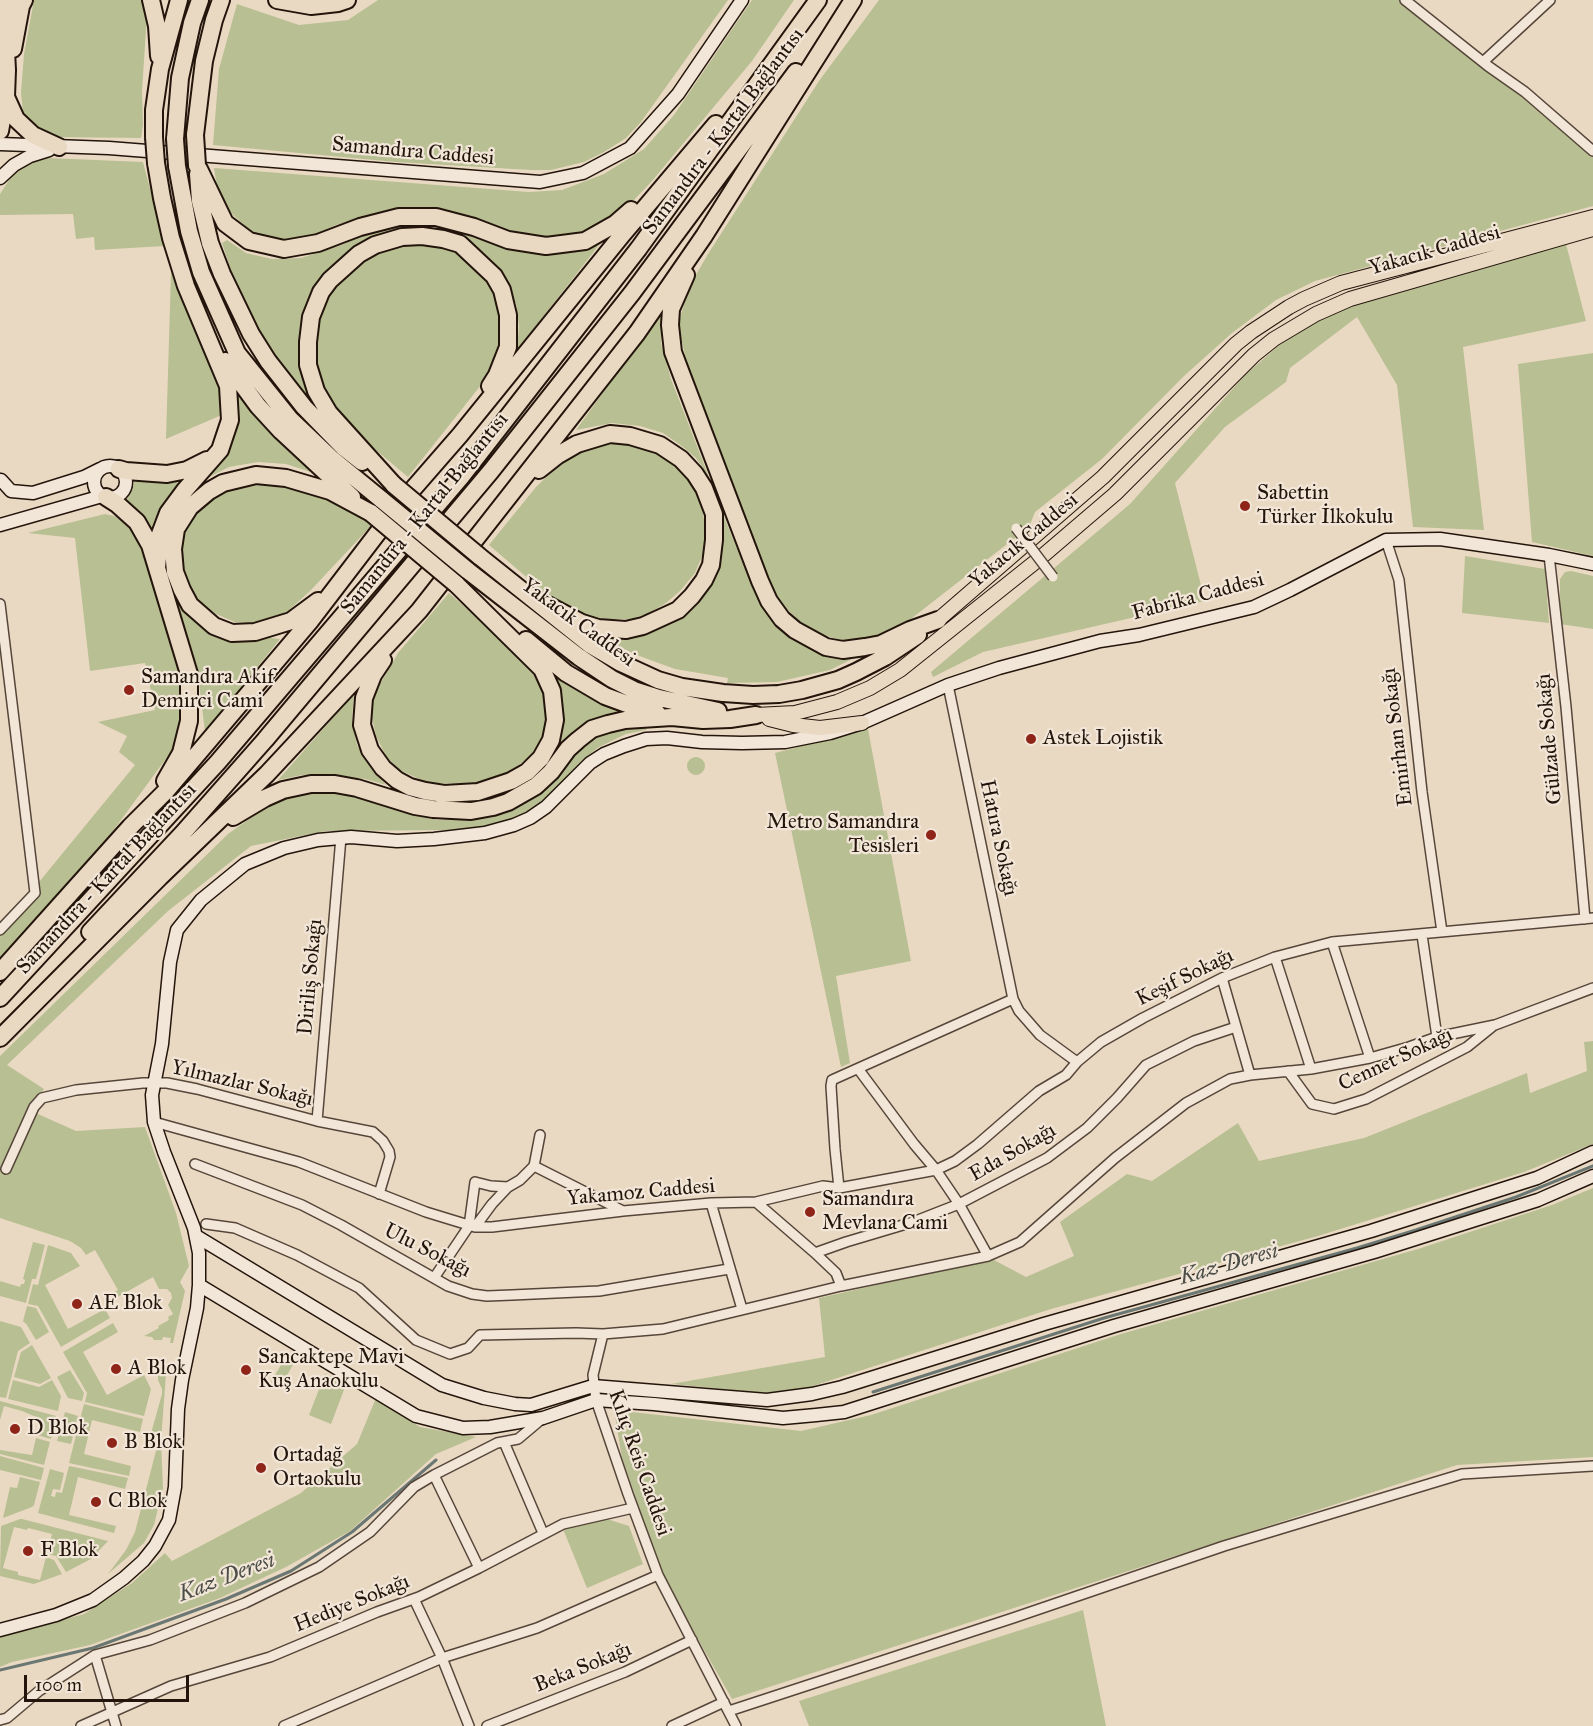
<!DOCTYPE html>
<meta charset="utf-8">
<style>
body{margin:0}
#map{position:relative;width:1593px;height:1726px;overflow:hidden;background:#ead9c2;font-family:"IM FELL Great Primer",serif}
canvas{display:block}
.scale{position:absolute;left:24px;top:1675px;width:165px;height:27px;box-sizing:border-box;border:3px solid #24150c;border-top:0;padding-left:8px;font-size:18px;line-height:21px;white-space:nowrap;color:#24150c;-webkit-text-stroke:4px #f1e6d7;paint-order:stroke}
</style>
<div id="map">
<canvas width="1593" height="1726"></canvas>
<div class="scale">100 m</div>
</div>
<script>
const context = document.querySelector('canvas').getContext('2d');
context.lineJoin = 'round';
function paint(path, color) {
  context.fillStyle = color;
  context.fill(path, 'evenodd');
}
function poly(rows) {
  const path = new Path2D();
  for (const r of rows) {
    if (r.length === 3) {
      path.moveTo(r[0] + r[2], r[1]);
      path.arc(r[0], r[1], r[2], 0, 2 * Math.PI);
      continue;
    }
    path.moveTo(r[0], r[1]);
    for (let i = 2; i < r.length; i += 2) path.lineTo(r[i], r[i + 1]);
  }
  return path;
}
function strokePath(path, color, width, dash) {
  context.strokeStyle = color;
  context.lineWidth = width;
  context.lineCap = dash ? 'butt' : 'round';
  context.setLineDash(dash || []);
  context.stroke(path);
}
function drawText(font, color, halo, rows, align = 'center') {
  context.font = font + ' "IM FELL Great Primer",serif';
  context.lineWidth = 4.5;
  context.setLineDash([]);
  context.textBaseline = 'middle';
  context.strokeStyle = halo;
  context.fillStyle = color;
  for (const [text, x, y, turn = 0] of rows) {
    context.save();
    context.translate(x, y);
    context.rotate((+turn || 0) * Math.PI / 180);
    context.textAlign = isNaN(turn) ? turn : align;
    if (halo) context.strokeText(text, 0, 0);
    context.fillText(text, 0, 0);
    context.restore();
  }
}
paint(poly([
 [34,0,144,0,147,15,142,91,143,125,141,138,52,137,37,128,23,112,21,93,24,54],
 [378,0,728,0,641,122,626,138,604,152,584,162,551,170,531,170,396,162,213,145,219,69,237,4,299,25,348,20],
 [752,0,794,0,752,61,652,181,617,218,588,231,556,238,521,234,431,207,377,213,336,225,310,237,281,240,253,233,231,213,218,192,214,168,529,192,562,190,604,174,644,149,674,115],
 [879,0,1400,0,1451,36,1593,157,1593,206,1315,281,1276,300,1232,333,1184,376,1102,459,1035,512,1029,527,894,632,848,642,809,631,778,600,692,386,678,324,690,285,708,254,819,81],
 [48,158,143,162,165,246,95,250,94,237,76,239,73,214,0,215,0,194,11,177,27,164],
 [404,223,433,224,540,254,569,252,603,240,517,350,519,326,516,303,513,303,466,241,376,238,303,318,300,339,301,365,309,393,306,395,262,338,232,274,222,243,227,240,246,253,272,259,301,258,342,245,365,234],
 [415,243,437,245,459,254,476,268,493,287,501,312,502,340,494,362,485,380,408,477,352,430,327,396,318,375,314,354,316,323,328,294,348,270,372,253,393,246],
 [1566,244,1586,321,1463,347,1484,530,1413,527,1397,385,1357,317,1290,368,1286,382,1225,427,1175,483,1205,601,983,652,933,677,931,672,1130,504,1246,374,1291,335,1337,311],
 [171,272,211,365,218,385,224,414,166,439],
 [663,310,661,343,671,379,709,477,696,458,683,447,663,433,640,426,612,423,576,430],
 [1593,353,1593,556,1532,542,1518,364],
 [236,388,317,474,286,464,258,462,229,467,196,484,224,454],
 [605,444,631,444,649,448,664,456,677,466,702,499,705,533,704,552,695,573,680,591,666,603,647,614,630,619,606,619,587,616,545,593,489,545,536,487,562,462,584,450],
 [136,474,186,475,159,511,150,531,140,513,126,499,133,488],
 [272,484,314,493,350,509,371,526,310,591,288,611,275,618,256,623,235,622,216,614,201,604,191,592,184,574,182,555,184,534,191,521,205,504,223,492,246,486],
 [721,509,747,574,768,616,834,655,858,656,830,670,777,682,727,683,728,678,675,669,634,654,591,632,645,630,715,575,721,556,718,554,722,530],
 [105,514,123,518,132,527,174,636,185,693,176,745,85,869,0,966,0,937,39,882,135,765,119,752,127,736,98,722,155,710,145,663,90,671,75,538,28,533],
 [1465,556,1545,569,1549,623,1462,613],
 [1571,571,1593,576,1593,629,1560,624,1560,579,1565,572],
 [169,583,181,605,263,637,280,639,205,732,197,666],
 [449,593,512,648,534,671,545,694,547,708,546,721,542,739,534,753,511,771,491,779,470,784,432,783,421,780,398,769,386,756,376,736,372,718,373,700,379,686,398,653],
 [552,670,630,710,592,721,569,736,555,752,554,748,561,727,561,698],
 [354,694,352,720,357,745,371,768,386,785,365,779,326,774,302,775,278,780],
 [627,723,647,723,646,730,626,734,599,747,581,761,549,797,520,816,493,826,448,830,326,831,251,846,168,911,7,1065,44,1089,29,1110,76,1131,145,1127,176,1213,189,1266,180,1282,185,1291,173,1343,170,1343,171,1338,163,1337,162,1340,154,1340,152,1337,144,1336,159,1328,158,1326,169,1320,168,1317,173,1314,168,1305,172,1298,171,1293,167,1289,159,1289,153,1277,114,1299,111,1294,118,1290,95,1250,86,1255,81,1248,70,1241,0,1218,0,1056,228,834,266,807,303,790,343,793,437,820,494,817,544,792,575,753,592,736],
 [868,729,911,961,836,976,850,1063,841,1067,775,753],
 [696,766,9],
 [1593,1041,1593,1144,1524,1172,1318,1236,1051,1309,785,1395,671,1384,825,1357,819,1298,992,1259,1026,1277,1074,1256,1060,1222,1127,1174,1152,1181,1238,1123,1259,1161,1364,1138,1527,1073,1530,1093,1587,1071,1584,1042],
 [1593,1188,1593,1457,1457,1465,732,1699,662,1576,622,1458,614,1410,801,1431,871,1415,1121,1334,1418,1249,1552,1205],
 [33,1242,45,1245,36,1279,32,1279,26,1303,0,1296,0,1281,20,1287,21,1284,24,1284,25,1280,23,1279],
 [48,1245,71,1253,80,1266,45,1285,68,1329,105,1309,110,1318,61,1347,38,1306,28,1304,33,1284,38,1285],
 [27,1306,36,1308,49,1332,36,1340,27,1325,23,1321],
 [0,1321,21,1327,30,1343,18,1351,6,1398,0,1397],
 [113,1323,118,1332,83,1352,107,1395,144,1375,151,1389,144,1416,85,1402,87,1393,63,1352],
 [32,1345,51,1378,40,1384,14,1377,21,1352],
 [285,1358,294,1363,280,1387,271,1382],
 [70,1370,84,1393,82,1401,68,1398,57,1377],
 [158,1373,166,1374,161,1441,163,1488,154,1525,144,1543,108,1574,126,1550,135,1532,157,1447,148,1444,162,1394,162,1389,158,1380],
 [325,1374,347,1382,331,1424,309,1415],
 [13,1380,39,1387,52,1380,61,1396,58,1411,8,1399],
 [376,1398,420,1427,476,1437,436,1454,350,1531,286,1567,220,1598,90,1645,12,1662,0,1667,0,1637,84,1614,132,1583,165,1553,172,1561,301,1493,357,1444],
 [0,1401,56,1416,51,1439,37,1435,41,1419,22,1411,4,1406,0,1420],
 [84,1404,143,1419,140,1432,92,1420,84,1454,131,1466,129,1476,69,1463],
 [65,1412,78,1416,71,1444,57,1441],
 [36,1438,50,1442,44,1465,0,1454,0,1450,32,1455],
 [0,1456,44,1468,41,1480,0,1470],
 [69,1466,128,1478,125,1489,78,1477,69,1515,116,1526,114,1533,38,1513,50,1469,64,1473,60,1490,53,1489,51,1496,55,1497,56,1492,62,1493],
 [20,1477,40,1482,34,1505,32,1507,3,1518,10,1487,17,1488],
 [20,1519,22,1519,108,1541,91,1559,66,1572,56,1556,47,1554,52,1534,28,1528,27,1530,14,1527,3,1568,18,1572,18,1575,40,1580,46,1557,54,1560,62,1574,34,1584,0,1576,1,1526],
 [607,1519,629,1526,643,1564,587,1588,563,1529],
 [1083,1610,1106,1726,809,1726,799,1701]
]), '#b8bf92');
strokePath(poly([
 [873,1392,1104,1318,1357,1248,1416,1230,1516,1197,1593,1166],
 [0,1670,93,1648,226,1599,291,1571,352,1532,436,1460]
]), '#6a7773', 3);
const street = poly([
 [1405,0,1488,66,1525,92,1593,151],
 [1483,62,1550,0],
 [1386,540,1399,580,1422,792,1442,932],
 [1549,555,1566,707,1585,919],
 [0,604,35,893,0,930],
 [948,685,1013,999,1019,1011,1040,1035,1077,1062],
 [1422,935,1437,1037],
 [1332,942,1370,1058],
 [1275,957,1311,1069],
 [1222,978,1250,1075],
 [859,1070,914,1144,936,1170,959,1204,988,1256],
 [1288,1071,1312,1104,1334,1109,1366,1099,1467,1047,1493,1026],
 [317,1121,341,837],
 [154,1122,299,1162,426,1212,475,1227,492,1227,623,1211,711,1203,756,1202,823,1186,839,1188,835,1149,831,1086,832,1080,1013,999],
 [195,1164,302,1205,341,1225,448,1286,472,1294,487,1296,512,1295,599,1291,729,1269],
 [534,1166,623,1211],
 [6,1169,34,1107,42,1098,76,1090,143,1083,167,1083,197,1089,317,1121,373,1132,383,1141,389,1151,390,1157,379,1194],
 [839,1188,936,1170,955,1161,978,1144,1039,1091,1066,1075,1077,1062,1101,1042,1143,1018,1222,978,1275,957,1332,942,1593,918],
 [756,1202,815,1253,836,1273,841,1286],
 [711,1203,742,1309],
 [206,1224,235,1228,297,1255,359,1288,416,1340,450,1354,468,1348,480,1335,576,1333,603,1334],
 [475,1227,492,1204,508,1187,520,1180,534,1166,540,1135],
 [815,1253,846,1242,913,1222,959,1204,1047,1158,1087,1128,1117,1098,1146,1065,1194,1041,1236,1027],
 [434,1278,469,1226,475,1182,491,1186,508,1187],
 [504,1442,543,1533],
 [434,1475,479,1568],
 [414,1599,442,1658,469,1726],
 [95,1655,116,1726],
 [729,1711,1013,1618,1224,1546,1462,1474,1593,1466],
 [0,1720,7,1718,39,1691,95,1655,150,1640,245,1603,319,1567,370,1532,414,1487,434,1475,497,1443,518,1439,543,1418],
 [81,1726,171,1686,270,1657,377,1612,419,1597,479,1568,563,1524,633,1508],
 [284,1726,442,1658,537,1628,658,1575],
 [487,1726,625,1672,692,1640],
 [672,1726,724,1702],
 [736,1726,658,1575,628,1494,596,1400,593,1375,603,1334,663,1329,841,1286,988,1256,1020,1242,1115,1158,1186,1103,1230,1079,1250,1075,1311,1069,1370,1058,1409,1047,1437,1037,1495,1025,1593,988]
]);
const secondary = poly([
 [0,144,109,148,540,182,583,173,630,148,678,94,742,0],
 [0,178,14,165,30,156,49,150],
 [110,482,16],
 [1,480,11,491,33,493,84,477,100,469],
 [0,525,102,496],
 [196,1236,442,1385,484,1398,515,1404,531,1405,593,1386,767,1400,812,1394,842,1387,1044,1324,1371,1231,1537,1178,1593,1152],
 [199,1285,416,1416,463,1428,490,1427,543,1418,596,1400,654,1404,783,1418,816,1415,844,1412,1114,1326,1374,1252,1538,1200,1593,1176],
 [0,1630,56,1615,93,1600,124,1578,143,1561,155,1546,169,1520,175,1487,178,1409,182,1380,197,1308,199,1285,199,1253,194,1228,164,1152,154,1122,152,1095,162,1044,170,962,177,930,201,900,245,864,284,848,318,840,351,837,397,841,434,839,485,833,514,825,530,818,546,807,590,763,604,754,624,746,646,739,667,738,702,742,742,743,785,742,830,733,862,723,948,685,999,668,1100,641,1139,635,1254,607,1290,590,1386,540,1440,539,1549,555,1593,564]
]);
const primary = poly([
 [938,620,1103,477,1236,344,1251,332,1289,307,1304,299,1341,283,1593,217],
 [756,715,795,713,837,702,870,688,900,670,1039,559,1115,494,1254,355,1274,339,1316,314,1350,299,1593,229],
 [769,719,793,725,820,728,862,723]
]);
const highway = poly([
 [151,0,157,26,159,56],
 [277,0,311,6,338,3,347,0],
 [13,49,21,6,24,0],
 [6,97,16,119,33,135,59,147],
 [0,131,6,97,7,70,4,13,8,0],
 [195,135,204,61,214,20,221,0],
 [154,137,154,110,160,69,179,0],
 [175,139,180,78,192,23,200,0],
 [156,163,162,198,171,238,186,286,228,386,230,420,220,450,185,490,168,513,160,534,157,568],
 [197,165,225,223,249,241,284,249,318,243,360,227,399,217,436,217,474,227,508,240,546,246,585,241,615,224,631,210],
 [177,166,189,231,201,272,237,353,290,419,332,459,382,500],
 [198,174,200,201,210,243,222,274,251,334,268,361,304,407,343,447,362,462],
 [686,275,671,309,670,325,673,352,760,581,769,601,782,619,795,630,826,647,843,650,865,647,881,644,910,630,938,620],
 [225,361,258,406,281,431,352,497],
 [119,469,126,471,167,474,187,470,207,460],
 [394,485,329,413,316,391,308,365,308,342,311,317,321,292,330,280,359,254,375,245,402,237,422,236,443,239,460,244,494,276,502,290,508,315,508,347,497,375,490,386],
 [106,497,117,504,137,522,150,545,189,674,189,721,181,753,165,781],
 [479,556,589,644,621,663,658,680,682,687,723,693,753,695,779,694,802,690,838,680,856,672,885,657,918,635],
 [467,570,579,657,612,679,634,690,659,698,718,711],
 [529,595,582,623,598,628,626,630,643,626,678,610,692,596,704,580,711,565,714,540,714,514,704,488,695,474,681,459,660,445,630,436,610,434,577,444,558,455,539,470],
 [318,601,291,621,255,632,232,633,214,626,190,605,182,590,175,572,173,549,176,529,190,507,209,491,223,483,256,475,286,478,330,491,371,513],
 [526,640,566,673,605,696,635,707,657,713],
 [383,660,373,675,364,698,362,725,370,750,383,768,397,780,410,787,425,791,444,794,478,792,511,781,527,772,541,758,551,740,555,720,552,691,542,669,456,584],
 [233,817,265,798,283,790,311,784,335,784,357,788,415,806,433,809,471,811,493,807,508,802,536,786,551,772,568,749,578,740,592,729,608,724,625,720,672,717,703,720,730,719,756,715],
 [90,932,182,834,265,740,491,471,632,293,796,72],
 [0,972,130,827,166,791,311,620,399,505,460,435,622,235,716,124],
 [0,998,218,762,461,477,639,248,818,0],
 [0,1038,160,877,267,774,419,611,637,333,704,236,853,0]
]);
strokePath(street, '#56463a', 12);
strokePath(secondary, '#24150c', 15);
strokePath(primary, '#24150c', 16);
strokePath(highway, '#24150c', 20);
strokePath(street, '#f1e6d7', 9);
strokePath(secondary, '#f1e6d7', 12);
strokePath(primary, '#ead9c2', 14);
strokePath(highway, '#ead9c2', 16);
const streetBridge = poly([
 [1016,528,1053,577]
]);
const highwayBridge = poly([
 [195,135,197,165],
 [154,137,156,163],
 [175,139,177,166],
 [394,485,479,556],
 [382,500,467,570],
 [371,513,456,584]
]);
strokePath(streetBridge, '#56463a', 12, []);
strokePath(highwayBridge, '#24150c', 20, []);
strokePath(streetBridge, '#f1e6d7', 9);
strokePath(highwayBridge, '#ead9c2', 16);
for (const [x, y, r, color] of [
 [1245,506,6,"#8f2418"],
 [129,690,6,"#8f2418"],
 [1031,739,6,"#8f2418"],
 [931,835,6,"#8f2418"],
 [810,1212,6,"#8f2418"],
 [77,1304,6,"#8f2418"],
 [116,1369,6,"#8f2418"],
 [246,1370,6,"#8f2418"],
 [15,1429,6,"#8f2418"],
 [112,1443,6,"#8f2418"],
 [261,1468,6,"#8f2418"],
 [96,1502,6,"#8f2418"],
 [28,1551,6,"#8f2418"]
]) {
  const dot = new Path2D();
  dot.arc(x, y, r, 0, 2 * Math.PI);
  context.fillStyle = color;
  context.fill(dot);
  strokePath(dot, '#f1e6d7', 2);
}
drawText('21px', '#24150c', '#f1e6d7', [
 ["Samandıra - Kartal Bağlantısı",724,132,-53],
 ["Samandıra Caddesi",413,152,5],
 ["Yakacık Caddesi",1435,251,-16],
 ["Samandıra - Kartal Bağlantısı",425,514,-51],
 ["Yakacık Caddesi",1024,541,-40],
 ["Fabrika Caddesi",1198,597,-15],
 ["Yakacık Caddesi",578,623,36],
 ["Emirhan Sokağı",1398,737,-97],
 ["Gülzade Sokağı",1550,739,-95],
 ["Hatıra Sokağı",998,838,78],
 ["Samandıra - Kartal Bağlantısı",107,879,-47],
 ["Diriliş Sokağı",311,977,-85],
 ["Keşif Sokağı",1185,978,-26],
 ["Cennet Sokağı",1396,1060,-25],
 ["Yılmazlar Sokağı",242,1084,13],
 ["Eda Sokağı",1013,1153,-30],
 ["Yakamoz Caddesi",641,1193,-5],
 ["Ulu Sokağı",427,1251,27],
 ["Kılıç Reis Caddesi",639,1463,71],
 ["Hediye Sokağı",352,1604,-22],
 ["Beka Sokağı",583,1668,-22]
]);
drawText('21px', '#24150c', '#f1e6d7', [
 ["Sabettin",1257,494],
 ["Türker İlkokulu",1257,518],
 ["Samandıra Akif",141,678],
 ["Demirci Cami",141,702],
 ["Astek Lojistik",1043,739],
 ["Metro Samandıra",919,823,"right"],
 ["Tesisleri",919,847,"right"],
 ["Samandıra",822,1200],
 ["Mevlana Cami",822,1224],
 ["AE Blok",89,1304],
 ["Sancaktepe Mavi",258,1358],
 ["Kuş Anaokulu",258,1382],
 ["A Blok",128,1369],
 ["D Blok",27,1429],
 ["B Blok",124,1443],
 ["Ortadağ",273,1456],
 ["Ortaokulu",273,1480],
 ["C Blok",108,1502],
 ["F Blok",40,1551]
], 'left');
drawText('italic 22px', '#4d4e48', '#f1e6d7', [
 ["Kaz Deresi",1229,1265,-16],
 ["Kaz Deresi",227,1578,-21]
]);
</script>
